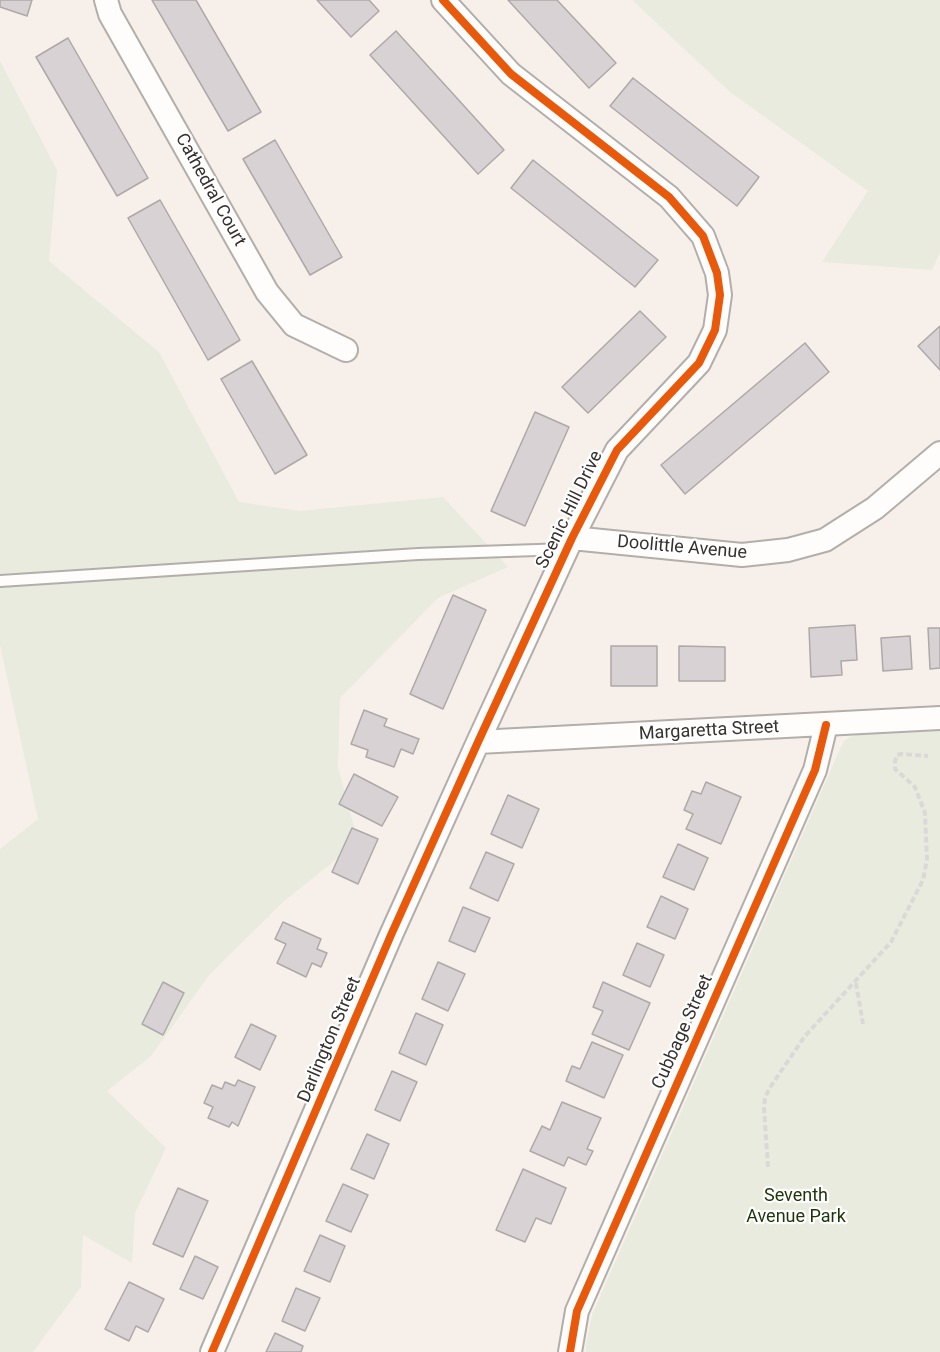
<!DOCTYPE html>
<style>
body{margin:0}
canvas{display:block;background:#f7f0ea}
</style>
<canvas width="940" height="1352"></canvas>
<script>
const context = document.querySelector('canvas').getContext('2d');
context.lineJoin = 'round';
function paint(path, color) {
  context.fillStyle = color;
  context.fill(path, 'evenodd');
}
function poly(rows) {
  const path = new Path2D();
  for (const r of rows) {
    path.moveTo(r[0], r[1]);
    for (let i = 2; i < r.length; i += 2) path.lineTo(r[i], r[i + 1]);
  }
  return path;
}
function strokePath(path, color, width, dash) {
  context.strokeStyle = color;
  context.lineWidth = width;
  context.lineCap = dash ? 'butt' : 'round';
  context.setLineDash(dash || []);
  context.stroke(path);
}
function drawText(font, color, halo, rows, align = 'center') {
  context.font = font + ' Roboto,sans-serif';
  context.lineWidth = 4.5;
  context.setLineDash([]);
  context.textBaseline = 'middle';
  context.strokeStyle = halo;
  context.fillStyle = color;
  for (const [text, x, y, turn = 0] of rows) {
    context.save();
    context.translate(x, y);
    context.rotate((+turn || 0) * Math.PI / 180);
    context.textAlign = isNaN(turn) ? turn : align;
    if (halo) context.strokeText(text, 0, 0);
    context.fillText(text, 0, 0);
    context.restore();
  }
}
paint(poly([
 [632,0,940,0,940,252,932,270,822,262,868,191,730,92],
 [0,61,57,170,49,261,159,352,239,502,300,511,443,497,508,567,438,598,340,698,338,767,358,842,283,902,210,974,151,1056,107,1091,166,1148,135,1213,132,1263,83,1235,81,1287,33,1352,0,1352,0,849,38,819,0,645],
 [940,728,940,1352,586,1352,586,1344,592,1315,840,749,844,741,852,736,862,733]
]), '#e8ebde');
const building = poly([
 [0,0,32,0,27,16,0,7,0,0],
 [152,0,196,0,261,112,228,131,152,0],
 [317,0,369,0,379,11,351,37,317,0],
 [508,0,557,0,616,63,589,88,508,0],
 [396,31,504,150,478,174,370,55,396,31],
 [68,38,148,178,117,196,36,57,68,38],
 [633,78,759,177,737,206,610,106,633,78],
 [275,140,342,257,310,275,243,159,275,140],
 [533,160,658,260,635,287,511,188,533,160],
 [160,200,240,340,208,360,128,218,160,200],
 [640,311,666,337,588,413,562,387,640,311],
 [940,326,940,370,918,346,940,326],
 [805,343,829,372,685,494,661,465,805,343],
 [252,361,307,455,275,474,221,379,252,361],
 [535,412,569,427,525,526,491,511,535,412],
 [453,595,486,610,443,709,410,694,453,595],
 [855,625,857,660,841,661,842,675,811,677,809,628,855,625],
 [928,628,940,628,940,668,930,669,928,628],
 [910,636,912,669,883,671,881,638,910,636],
 [611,646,657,646,657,686,611,686,611,646],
 [679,646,725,647,725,681,679,681,679,646],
 [364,710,387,719,384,726,419,739,413,754,401,749,394,767,366,757,368,750,351,744,364,710],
 [354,774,398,797,382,826,339,804,354,774],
 [706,782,741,797,721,844,686,829,693,814,684,810,692,791,701,794,706,782],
 [508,795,539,809,522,848,491,834,508,795],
 [352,828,378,839,358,884,332,872,352,828],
 [678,844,708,858,694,890,663,877,678,844],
 [486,852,514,864,498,901,470,888,486,852],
 [661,896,688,909,675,939,647,927,661,896],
 [463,907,490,918,475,952,449,941,463,907],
 [283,922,321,939,317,949,327,953,321,967,312,963,306,977,277,963,286,944,275,939,283,922],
 [637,943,664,955,650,987,623,975,637,943],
 [438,962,465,974,448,1011,422,999,438,962],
 [163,982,184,993,163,1035,142,1024,163,982],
 [603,982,650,1003,629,1050,592,1034,603,1011,593,1007,603,982],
 [416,1013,443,1025,426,1065,399,1053,416,1013],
 [251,1024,276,1036,260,1070,235,1057,251,1024],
 [592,1042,623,1055,604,1098,566,1081,572,1066,580,1069,592,1042],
 [392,1071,417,1082,400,1121,375,1110,392,1071],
 [238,1080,255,1087,238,1126,232,1122,229,1127,208,1118,213,1107,204,1103,212,1085,222,1089,225,1082,235,1086,238,1080],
 [562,1102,601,1118,587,1149,593,1151,586,1165,568,1157,564,1166,530,1151,542,1126,550,1130,562,1102],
 [367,1134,389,1144,374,1179,351,1169,367,1134],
 [523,1169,566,1188,551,1224,536,1218,525,1242,496,1230,523,1169],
 [343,1184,368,1195,351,1232,326,1221,343,1184],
 [178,1188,208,1201,183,1257,153,1244,178,1188],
 [320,1235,345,1246,330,1282,304,1271,320,1235],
 [195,1256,218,1267,203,1299,180,1289,195,1256],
 [129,1282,164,1299,148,1332,136,1326,129,1341,105,1329,129,1282],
 [296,1288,320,1298,305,1331,282,1321,296,1288],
 [275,1333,303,1346,301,1352,266,1352,275,1333]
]);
paint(building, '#d9d2d5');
strokePath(building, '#ada9a8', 1.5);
const service = poly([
 [0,581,418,554,567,549]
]);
const minor = poly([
 [106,0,110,14,267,292,294,325,346,350],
 [572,538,742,555,788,550,825,540,875,508,940,453],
 [478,742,940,718],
 [212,1352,391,935,478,742,572,538,617,450,699,363,715,330,720,295,717,273,703,236,669,197,511,74,443,0],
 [570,1352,577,1311,815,770,826,725]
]);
strokePath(service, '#b3aeaa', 14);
strokePath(minor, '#b3aeaa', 26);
strokePath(poly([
 [856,983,863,1024],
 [768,1167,764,1108,765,1098,769,1089,805,1036,891,942,923,880,927,859,925,813,915,787,895,769,895,761,897,755,901,754,928,756]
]), '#dbd9d7', 4, [6, 3]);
strokePath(service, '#fefdfc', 10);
strokePath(minor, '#fefdfc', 22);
strokePath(poly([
 [212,1352,391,935,478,742,572,538,617,450,699,363,715,330,720,295,717,273,703,236,669,197,511,74,443,0],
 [570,1352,577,1311,815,770,826,725]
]), '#e8590c', 8);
drawText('18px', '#36312e', '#fff', [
 ["Cathedral Court",210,190,61],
 ["Scenic Hill Drive",570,510,-64],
 ["Doolittle Avenue",682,548,5],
 ["Margaretta Street",709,731,-3],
 ["Cubbage Street",683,1032,-66],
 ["Darlington Street",330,1040,-67]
]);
drawText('18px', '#1d3507', '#fff', [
 ["Seventh",796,1196],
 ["Avenue Park",796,1217]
]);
</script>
